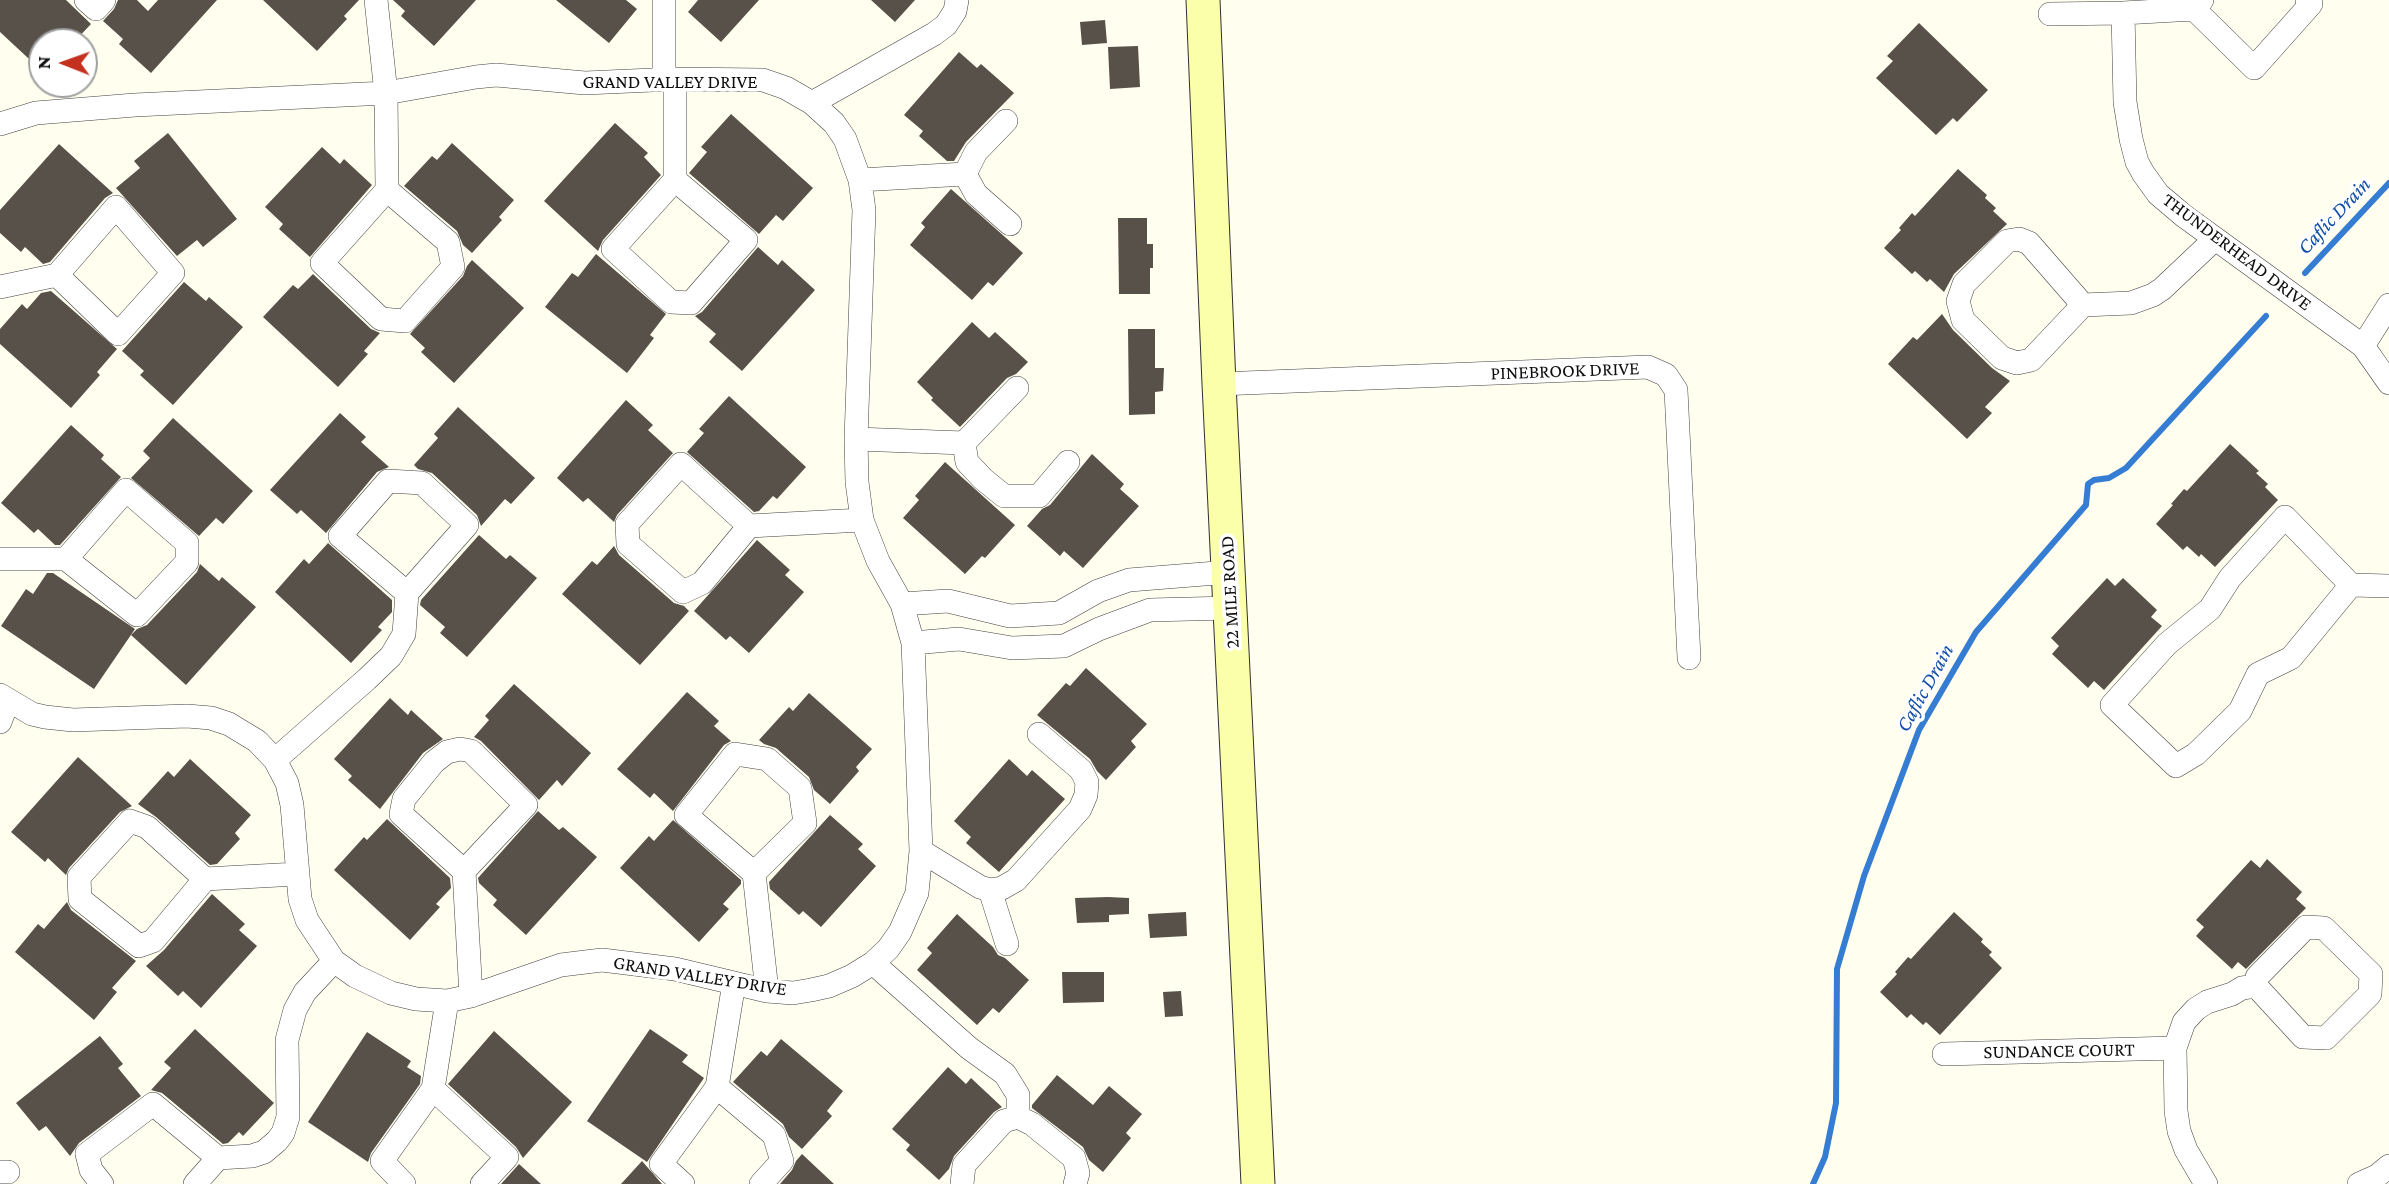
<!DOCTYPE html>
<style>
body{margin:0}
#map{position:relative;width:2389px;height:1184px;overflow:hidden;background:#fffeef;font-family:"Crimson Pro",serif}
canvas{display:block}
.north{position:absolute;left:28px;top:28px;width:70px;height:70px;box-sizing:border-box;background:#fff;border:2px solid #9f9f9f;border-radius:50%;rotate:271deg;font-size:19px;font-weight:700;line-height:28px;text-align:center;color:#0e0e0e}
.north::after{content:'';display:block;margin:auto;width:24px;height:32px;background:#c5311f;clip-path:polygon(50% 0,100% 100%,50% 72%,0 100%)}
</style>
<div id="map">
<canvas width="2389" height="1184"></canvas>
<div class="north">N</div>
</div>
<script>
const context = document.querySelector('canvas').getContext('2d');
context.lineJoin = 'round';
function poly(rows) {
  const path = new Path2D();
  for (const r of rows) {
    path.moveTo(r[0], r[1]);
    for (let i = 2; i < r.length; i += 2) path.lineTo(r[i], r[i + 1]);
  }
  return path;
}
function strokePath(path, color, width, dash) {
  context.strokeStyle = color;
  context.lineWidth = width;
  context.lineCap = dash ? 'butt' : 'round';
  context.setLineDash(dash || []);
  context.stroke(path);
}
function paint(path, color) {
  context.fillStyle = color;
  context.fill(path, 'evenodd');
}
function drawText(font, color, halo, rows, align = 'center') {
  context.font = font + ' "Crimson Pro",serif';
  context.lineWidth = 7;
  context.setLineDash([]);
  context.textBaseline = 'middle';
  context.strokeStyle = halo;
  context.fillStyle = color;
  for (const [text, x, y, turn = 0] of rows) {
    context.save();
    context.translate(x, y);
    context.rotate((+turn || 0) * Math.PI / 180);
    context.textAlign = isNaN(turn) ? turn : align;
    if (halo) context.strokeText(text, 0, 0);
    context.fillText(text, 0, 0);
    context.restore();
  }
}
strokePath(poly([
 [2305,273,2389,183],
 [1813,1184,1825,1157,1836,1103,1837,969,1864,876,1919,730,1976,632,2086,505,2088,484,2094,480,2109,478,2126,468,2266,316]
]), '#357cd3', 6);
paint(poly([
 [0,0,66,0,91,24,74,42,42,42,42,71,0,32],
 [118,0,137,0,148,11,158,0,217,0,151,73,119,44,123,39,103,21,114,9],
 [263,0,359,0,344,16,347,19,317,51],
 [393,0,476,0,434,46,401,16,405,11],
 [556,0,626,0,637,9,609,43],
 [698,0,759,0,721,42,688,12],
 [871,0,915,0,895,22],
 [1105,20,1107,43,1082,45,1080,22],
 [1919,23,1988,90,1957,122,1953,118,1936,135,1876,78,1893,61,1887,56],
 [1138,46,1140,87,1110,89,1108,47],
 [959,52,977,68,981,64,1014,93,966,142,954,161,947,161,919,136,923,131,904,115],
 [731,114,813,188,783,221,776,215,759,234,689,173,707,152,701,147],
 [615,123,648,153,644,157,661,175,603,240,598,251,544,201],
 [168,133,237,219,203,247,197,240,177,256,116,188,140,168,134,161],
 [452,143,514,200,499,217,502,220,472,253,463,245,457,231,404,186,432,156,437,160],
 [59,144,113,193,105,198,50,262,43,264,25,247,21,252,0,233,0,210],
 [322,147,340,164,344,159,372,185,310,257,279,229,283,224,265,207],
 [1958,169,1987,195,1985,198,1996,208,1993,211,2007,224,1954,274,1944,292,1930,279,1927,282,1915,271,1912,274,1884,248,1901,230,1899,228,1912,213,1915,216],
 [951,189,1023,253,993,286,988,282,972,300,910,245,925,227,921,223],
 [1118,218,1147,218,1147,244,1153,244,1153,268,1150,268,1150,294,1119,294],
 [758,247,778,265,782,260,815,290,742,371,709,342,716,334,695,316,702,312],
 [596,254,666,314,650,335,654,338,627,373,545,307,572,273,578,277],
 [472,260,524,308,454,383,421,352,425,348,410,334,463,276,467,266],
 [313,274,371,329,380,333,364,351,368,354,338,387,263,317,293,285,298,289],
 [184,282,206,301,209,297,243,327,173,405,140,375,144,371,122,351],
 [51,291,117,349,97,372,100,375,71,408,0,344,0,329,22,304,27,309,41,293],
 [1942,314,1953,330,1992,368,2010,381,1985,407,1992,413,1967,439,1888,364,1913,337,1917,340],
 [972,322,989,338,995,332,1028,362,1016,374,1007,378,960,427,931,400,933,398,917,382],
 [1128,329,1155,329,1155,368,1164,368,1163,391,1155,392,1155,414,1129,415],
 [729,396,806,467,777,499,773,496,759,511,754,512,687,452,704,433,699,429],
 [626,400,653,425,648,430,673,453,617,515,614,522,588,498,583,502,557,478],
 [458,407,535,478,511,504,505,499,481,526,477,515,432,473,418,469,414,465,438,438,434,434],
 [340,413,366,437,361,442,389,467,377,472,326,533,301,510,297,514,270,490],
 [173,418,253,491,223,524,216,518,199,536,131,478,150,458,143,451],
 [71,425,104,455,101,459,121,477,60,545,55,545,38,529,34,533,1,503],
 [2230,444,2259,471,2256,473,2268,484,2265,487,2278,500,2215,567,2201,554,2199,557,2187,546,2183,550,2156,524,2173,505,2171,504,2184,489,2187,491],
 [1092,454,1124,484,1120,489,1139,506,1083,568,1064,551,1060,556,1027,526,1042,509,1050,505],
 [945,462,1015,525,985,558,982,556,965,574,903,518,919,500,915,496],
 [479,535,506,559,510,555,537,578,467,657,440,633,445,627,420,605,421,600],
 [757,540,790,570,785,575,804,592,749,653,730,636,726,640,694,611],
 [328,543,392,600,392,612,378,627,382,630,351,663,275,592,304,559,309,564],
 [614,546,619,555,674,603,684,606,689,611,640,665,562,594,592,561,597,565],
 [200,564,219,581,222,577,256,607,186,685,131,635,137,629,147,625,197,572],
 [47,573,53,573,135,629,94,689,1,626,26,589,33,594],
 [2107,578,2115,586,2123,578,2157,610,2151,617,2162,626,2104,690,2094,681,2088,688,2052,654,2059,646,2051,638],
 [1086,668,1147,724,1131,741,1136,747,1106,780,1097,771,1090,759,1037,715,1066,683,1070,686],
 [514,684,591,753,562,786,557,780,539,800,481,741,474,737,489,720,485,716],
 [687,692,719,721,714,726,731,741,724,745,673,811,654,793,650,798,617,769],
 [809,693,872,749,856,767,859,771,830,804,814,790,809,777,776,748,764,744,759,740,789,707,793,711],
 [390,698,408,715,411,710,443,739,423,753,380,809,348,780,352,776,334,759],
 [78,757,132,806,120,812,69,868,66,875,48,858,45,862,11,832],
 [190,759,251,815,235,833,240,839,217,864,210,865,156,817,138,804,168,771,174,777],
 [1009,759,1027,776,1032,770,1065,799,999,872,966,843,971,837,954,821],
 [538,811,559,830,563,827,597,857,526,935,493,905,497,900,479,883,478,878],
 [830,815,863,844,858,849,876,866,821,927,803,911,799,915,770,889,769,882],
 [387,819,450,878,451,888,436,904,440,907,410,940,334,870,364,837,367,840],
 [673,820,741,880,741,884,723,904,729,909,699,942,620,868,649,836,654,841],
 [2267,859,2302,892,2296,899,2306,908,2246,969,2238,962,2232,969,2196,936,2204,927,2196,920,2251,860,2260,868],
 [212,894,245,924,239,930,257,946,201,1008,183,991,178,996,146,966,164,950],
 [1108,897,1129,898,1129,914,1109,915,1109,922,1077,923,1075,898],
 [67,902,71,910,136,961,112,988,117,992,94,1020,15,952,38,924,44,929],
 [1186,912,1187,936,1150,938,1148,914],
 [1954,912,1983,939,1981,942,1992,952,1989,955,2002,968,1940,1035,1926,1022,1923,1025,1911,1014,1907,1018,1880,992,1897,974,1895,972,1908,957,1911,959],
 [957,914,993,947,998,955,1005,958,1029,980,999,1013,993,1008,977,1025,917,970,932,953,927,948],
 [1062,972,1104,972,1104,1002,1063,1003],
 [1181,991,1183,1016,1165,1017,1163,992],
 [195,1029,274,1103,243,1136,239,1132,228,1143,223,1144,162,1093,151,1090,171,1068,164,1062],
 [650,1029,688,1055,682,1062,704,1078,647,1162,587,1121],
 [494,1031,572,1102,523,1158,516,1147,448,1084],
 [367,1032,411,1061,407,1067,421,1076,420,1084,371,1153,368,1162,308,1122],
 [100,1036,123,1064,118,1068,141,1096,79,1143,70,1156,46,1126,39,1131,16,1103],
 [781,1039,843,1091,827,1111,832,1116,802,1149,789,1137,783,1124,733,1082,761,1051,767,1056],
 [948,1067,966,1084,971,1078,1002,1107,994,1112,954,1156,949,1169,939,1180,906,1150,910,1145,892,1129],
 [1057,1075,1093,1105,1109,1086,1142,1114,1126,1133,1131,1138,1103,1172,1089,1160,1083,1147,1032,1108,1032,1105],
 [802,1154,834,1184,780,1184,792,1170,796,1161],
 [642,1161,662,1184,621,1184],
 [519,1164,541,1184,501,1184]
]), '#57514a');
const street = poly([
 [86,0,96,9,104,0],
 [376,0,386,93,387,190],
 [2194,9,2254,68,2311,4,2307,0],
 [2123,13,2125,102,2131,139,2137,162,2143,173,2158,194,2184,216,2363,346,2389,383],
 [2050,14,2123,13,2194,9,2202,0],
 [675,79,675,180,613,249,671,302,691,303,746,240,675,180],
 [664,80,664,0],
 [812,103,934,34,946,25,955,11,957,0],
 [0,124,36,113,135,105,386,93,476,77,496,75,585,83,675,79,763,80,786,88,812,103,834,123,845,139,860,180,864,210,856,439,857,482,862,520,878,561,902,604,913,643,921,851,917,893,900,932,888,949,873,963,852,976,829,986,811,990,793,993,767,991,675,969,602,960,561,965,471,996,447,1001,416,999,391,993,355,976,334,961,307,920,300,899,292,805,287,783,275,760,257,741,229,724,211,718,187,716,73,720,45,717,32,714,0,695],
 [965,174,976,152,1006,121],
 [860,180,965,174,976,194,1010,224],
 [387,190,448,242,453,267,405,321,381,319,322,263,387,190],
 [0,287,57,275,116,207,173,273,118,334,57,275],
 [2083,305,2029,243,2019,239,2007,241,1964,284,1958,301,1963,320,2002,358,2017,363,2031,360,2083,305,2131,303,2153,295,2162,289,2215,239],
 [2363,346,2389,305],
 [1219,384,1648,367,1666,375,1676,390,1689,658],
 [856,439,964,443,1017,388],
 [964,443,967,462,983,479,1004,496,1039,496,1068,462],
 [749,526,702,583,683,592,628,544,627,524,681,464,749,526,862,520],
 [0,559,66,559,137,615,187,562,187,543,126,490,66,559],
 [2351,585,2291,658,2258,674,2240,711,2196,754,2176,766,2112,705,2167,644,2210,609,2230,578,2285,517,2351,585,2389,586],
 [902,604,948,601,1010,616,1059,613,1098,591,1129,580,1229,572],
 [913,643,959,639,1012,648,1064,646,1099,629,1150,610,1230,608],
 [0,722,8,701],
 [275,760,367,679,391,656,404,634,407,593,340,536,388,481,422,483,467,525,407,593],
 [921,851,980,887,990,890,1002,888,1016,880,1080,809,1086,795,1087,782,1081,770,1039,734],
 [464,871,526,805,471,751,460,749,447,752,434,762,404,799,401,814,464,871,471,996],
 [754,873,805,823,800,788,767,759,735,754,686,815,754,873,767,991],
 [205,879,153,941,139,946,80,899,79,877,130,821,147,827,205,879,297,874],
 [990,890,1007,944],
 [873,963,969,1048,1005,1074,1018,1095,1018,1117],
 [1944,1054,2175,1048],
 [717,1087,774,1135,782,1161,761,1184],
 [433,1089,507,1157,482,1184],
 [0,1172,8,1172],
 [102,1184,91,1170,87,1154,153,1104,218,1158,252,1156,264,1152,277,1141,283,1133,288,1117,287,1040,295,1010,305,992,334,961],
 [195,1184,218,1158],
 [404,1184,382,1161,433,1089,447,1001],
 [683,1184,661,1164,717,1087,734,983],
 [962,1184,964,1165,1004,1121,1018,1117,1032,1124,1074,1158,1078,1173,1075,1184],
 [2206,1184,2186,1150,2179,1131,2176,1111,2175,1048,2184,1022,2196,1009,2207,1002,2232,994,2242,988,2256,986,2303,1037,2326,1038,2370,994,2371,974,2324,928,2306,927,2257,977,2256,986],
 [2359,1184,2377,1176,2389,1166]
]);
const secondary = poly([
 [1203,0,1219,384,1258,1184]
]);
strokePath(street, '#414141', 24);
strokePath(secondary, '#303030', 35);
strokePath(street, '#fff', 23);
strokePath(secondary, '#fcffaa', 33);
drawText('19px', '#0e0e0e', '#fff', [
 ["GRAND VALLEY DRIVE",670,82],
 ["THUNDERHEAD DRIVE",2237,252,37],
 ["PINEBROOK DRIVE",1565,371,-2],
 ["22 MILE ROAD",1230,592,-93],
 ["GRAND VALLEY DRIVE",700,976,9],
 ["SUNDANCE COURT",2059,1051,-1]
]);
drawText('italic 21px', '#114ea6', '#fff', [
 ["Caflic Drain",2334,216,-47],
 ["Caflic Drain",1925,688,-61]
]);
</script>
